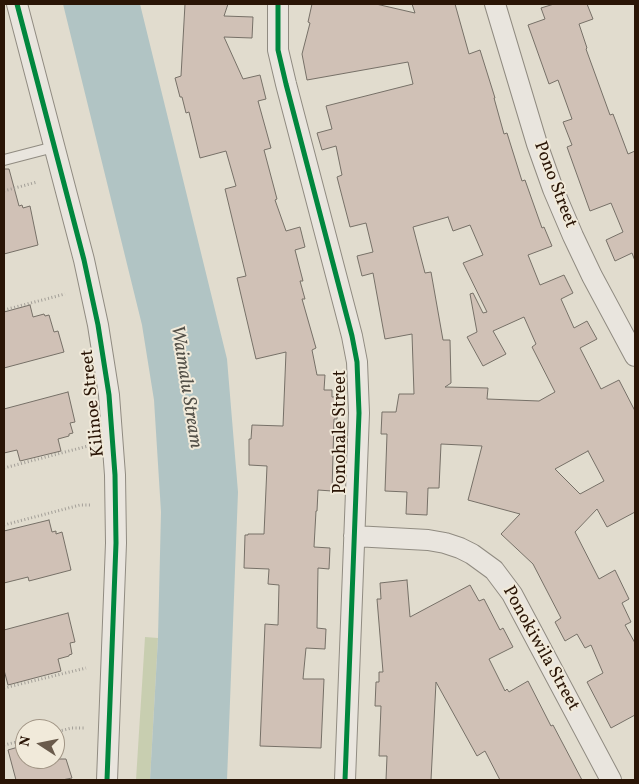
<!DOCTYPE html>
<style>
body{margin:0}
#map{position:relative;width:639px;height:784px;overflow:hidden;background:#e1dcce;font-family:Vollkorn,serif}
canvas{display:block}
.frame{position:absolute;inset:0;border:5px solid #2a1506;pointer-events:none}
.north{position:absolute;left:15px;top:719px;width:50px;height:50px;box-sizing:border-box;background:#f1eada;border:1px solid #a19585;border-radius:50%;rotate:281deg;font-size:14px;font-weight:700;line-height:20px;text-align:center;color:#2a1506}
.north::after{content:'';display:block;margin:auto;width:18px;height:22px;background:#6a5b4c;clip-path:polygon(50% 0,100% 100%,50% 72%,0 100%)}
</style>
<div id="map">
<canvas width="639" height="784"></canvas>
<div class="frame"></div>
<div class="north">N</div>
</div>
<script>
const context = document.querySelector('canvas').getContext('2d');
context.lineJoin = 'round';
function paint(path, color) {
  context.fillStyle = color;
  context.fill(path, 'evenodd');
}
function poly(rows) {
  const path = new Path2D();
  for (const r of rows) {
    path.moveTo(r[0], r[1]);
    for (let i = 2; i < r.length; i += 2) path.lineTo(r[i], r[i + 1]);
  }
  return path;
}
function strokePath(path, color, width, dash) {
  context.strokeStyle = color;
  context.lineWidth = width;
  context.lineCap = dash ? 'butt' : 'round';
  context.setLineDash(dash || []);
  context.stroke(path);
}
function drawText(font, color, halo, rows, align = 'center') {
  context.font = font + ' Vollkorn,serif';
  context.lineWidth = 4;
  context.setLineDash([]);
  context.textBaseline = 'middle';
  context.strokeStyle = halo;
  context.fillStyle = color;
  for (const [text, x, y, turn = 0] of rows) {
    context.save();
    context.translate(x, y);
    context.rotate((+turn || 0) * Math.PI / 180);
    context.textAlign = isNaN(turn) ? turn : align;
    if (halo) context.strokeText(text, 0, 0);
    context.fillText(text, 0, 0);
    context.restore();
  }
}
paint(poly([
 [145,637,158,638,150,780,136,780]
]), '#c8ceb0');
paint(poly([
 [63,4,140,4,227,359,238,492,227,780,150,780,158,638,161,512,154,400,142,325]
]), '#b1c4c4');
const building = poly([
 [185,4,228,4,224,16,253,17,252,38,224,37,243,79,260,75,266,99,258,101,271,148,264,150,277,199,275,200,286,231,300,227,305,247,295,250,303,281,300,281,305,299,302,299,316,348,312,350,317,375,325,375,324,390,332,390,332,397,338,397,337,419,334,419,332,491,318,490,317,511,316,511,314,547,330,548,329,569,318,568,317,628,326,629,325,649,306,648,303,679,324,679,321,748,260,746,265,624,278,625,279,585,268,584,269,569,244,568,245,535,248,535,248,534,264,534,267,466,249,465,249,439,251,439,252,425,283,426,286,352,256,359,237,278,246,276,225,189,236,186,226,151,200,158,189,112,186,113,182,97,180,97,175,78,181,76,185,4],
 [312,4,376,4,415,13,412,4,455,4,469,54,480,50,495,98,494,98,504,134,507,133,522,181,525,180,542,228,544,227,552,246,528,255,540,285,564,275,573,293,561,299,574,328,587,321,597,339,580,348,601,389,619,380,635,411,635,512,607,527,597,509,575,532,599,579,615,570,629,599,622,603,631,622,625,625,635,643,635,715,611,728,587,682,603,673,591,645,585,648,577,634,565,641,555,622,561,618,533,564,501,534,520,514,468,500,482,446,441,444,439,488,428,488,427,515,406,514,407,492,385,491,387,434,381,434,382,412,396,412,399,394,414,394,412,334,385,339,373,273,362,276,357,256,373,252,366,223,350,227,337,177,342,175,336,146,322,150,317,133,332,129,326,106,413,84,408,62,307,80,302,54,310,23,308,22,312,4],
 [448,217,453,231,470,225,483,255,463,263,487,312,483,313,473,293,470,294,477,332,467,337,483,366,506,354,493,331,524,317,536,344,532,347,555,392,539,401,487,399,488,388,445,387,451,383,450,340,443,340,431,272,425,273,413,227,448,217],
 [588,451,604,481,580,494,555,469,588,451],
 [554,4,587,4,593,19,579,24,587,48,586,49,610,115,613,114,628,154,635,151,635,261,632,253,615,261,606,240,623,232,611,203,590,211,567,147,572,145,563,122,572,119,558,80,549,84,528,25,545,19,541,8,554,4],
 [4,169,9,169,19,206,22,205,23,208,30,206,38,245,4,254,4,169],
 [30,305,33,317,44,314,45,316,49,315,54,332,58,331,64,352,4,368,4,312,30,305],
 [68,392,75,422,70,423,73,433,69,434,69,436,58,439,61,451,20,461,17,450,4,453,4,409,68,392],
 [49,520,52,532,56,531,56,534,62,532,71,570,29,581,28,577,4,583,4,531,49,520],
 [407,580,410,617,470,585,479,601,484,599,500,630,503,628,513,647,489,659,505,691,507,689,509,692,528,681,551,726,553,725,582,780,500,780,485,751,477,756,436,682,431,780,386,780,387,756,379,756,381,706,375,706,376,682,379,682,379,672,383,672,377,599,381,599,380,583,407,580],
 [68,613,75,642,70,643,72,654,69,655,69,656,58,659,61,671,8,685,4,670,4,630,68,613],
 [25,745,25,759,66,759,72,778,62,780,16,780,8,750,25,745]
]);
paint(building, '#d0c1b6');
strokePath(building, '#767067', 1);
const lane = poly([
 [4,160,54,147]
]);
const street = poly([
 [17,4,84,260,98,325,109,395,115,475,116,543,107,780],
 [278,4,278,50,286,84,352,336,357,362,359,413,345,780],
 [495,4,537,144,553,189,573,236,592,276,635,356],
 [354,536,428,540,445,543,460,548,472,554,494,570,512,594,611,780]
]);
strokePath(lane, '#908b81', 12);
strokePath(street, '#908b81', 22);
strokePath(poly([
 [4,191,37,182],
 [4,310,65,294],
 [4,468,88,446],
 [4,525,80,505,91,505],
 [4,688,86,668],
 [55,732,72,728,84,728],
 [4,745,25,740]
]), '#a39f98', 3, [1, 2.5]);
strokePath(lane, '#e9e5de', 10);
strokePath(street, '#e9e5de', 20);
strokePath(poly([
 [17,4,84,260,98,325,109,395,115,475,116,543,107,780],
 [278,4,278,50,286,84,352,336,357,362,359,413,345,780]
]), '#00873e', 5);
drawText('18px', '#2a1506', '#f1eada', [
 ["Pono Street",554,185,69],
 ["Kilinoe Street",94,403,-96],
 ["Ponohale Street",342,432,-90],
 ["Ponokiwila Street",540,649,61]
]);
drawText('italic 19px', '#524f47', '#f1eada', [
 ["Waimalu Stream",185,387,81]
]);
</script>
